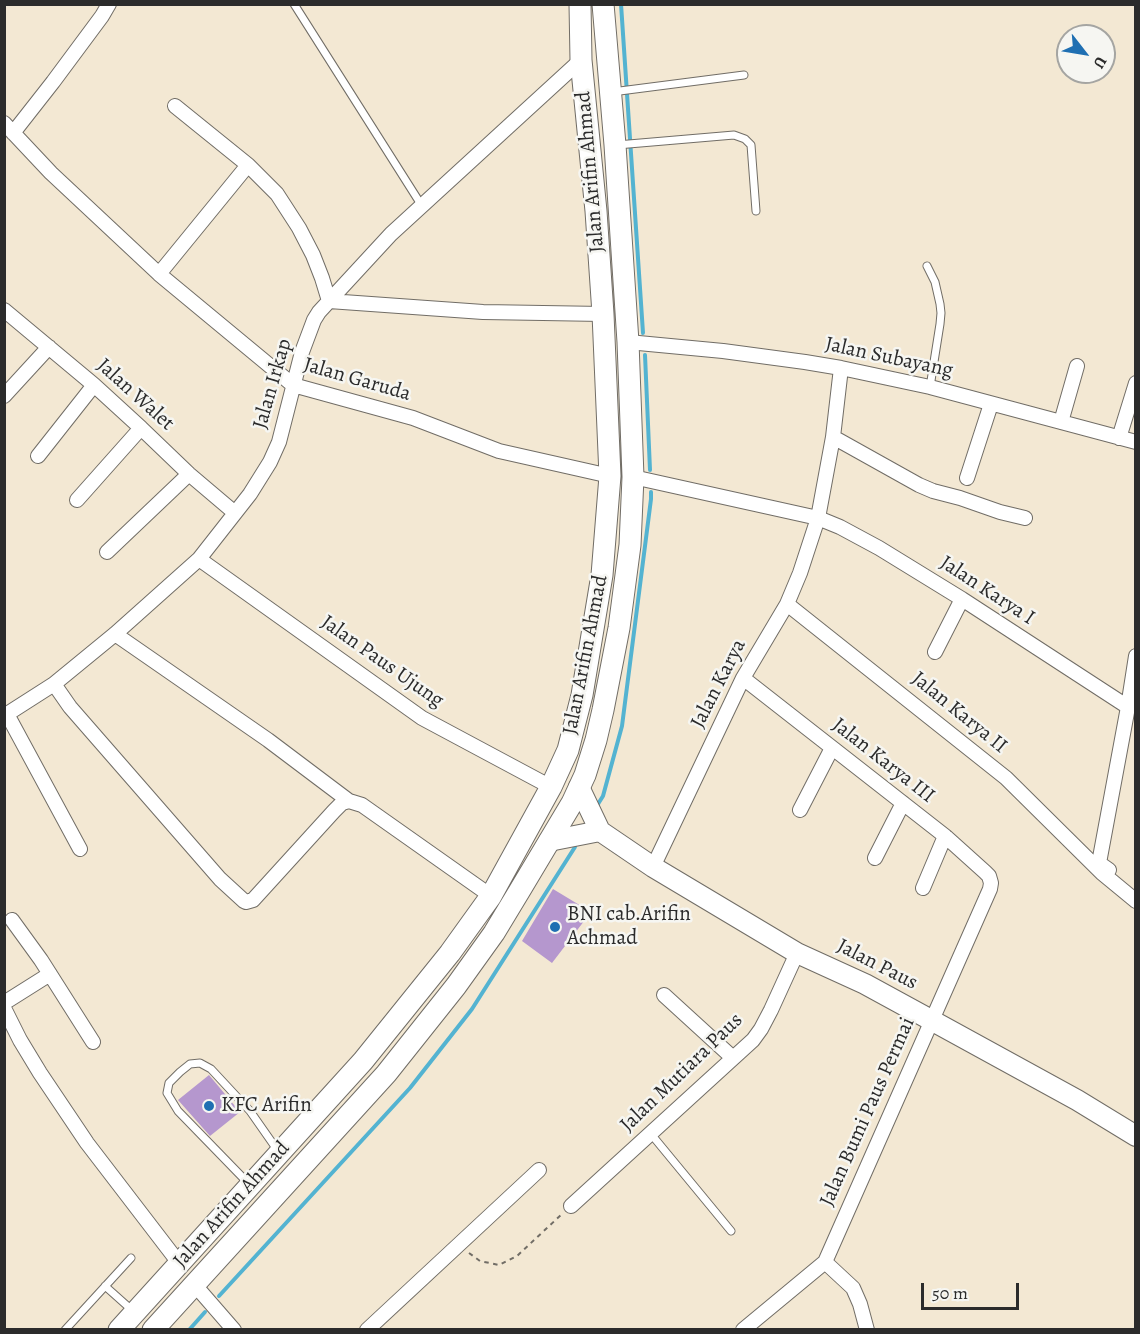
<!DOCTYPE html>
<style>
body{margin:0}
#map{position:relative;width:1140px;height:1334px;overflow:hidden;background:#f3e8d3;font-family:Alegreya,serif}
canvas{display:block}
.frame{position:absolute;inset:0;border:6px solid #2b2b2b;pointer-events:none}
.north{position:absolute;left:1056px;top:24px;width:60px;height:60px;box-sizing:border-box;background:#f6f6f2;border:2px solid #a5a5a2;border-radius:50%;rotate:121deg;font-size:16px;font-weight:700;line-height:24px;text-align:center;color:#2b2b2b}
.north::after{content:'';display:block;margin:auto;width:21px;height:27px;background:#1f6fb2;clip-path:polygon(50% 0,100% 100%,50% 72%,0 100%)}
.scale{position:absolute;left:921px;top:1283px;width:98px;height:27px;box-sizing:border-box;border:3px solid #2b2b2b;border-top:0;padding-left:8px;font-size:18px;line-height:21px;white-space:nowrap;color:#2b2b2b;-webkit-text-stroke:4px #f6f6f2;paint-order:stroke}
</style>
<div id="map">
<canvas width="1140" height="1334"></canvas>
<div class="frame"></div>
<div class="north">U</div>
<div class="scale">50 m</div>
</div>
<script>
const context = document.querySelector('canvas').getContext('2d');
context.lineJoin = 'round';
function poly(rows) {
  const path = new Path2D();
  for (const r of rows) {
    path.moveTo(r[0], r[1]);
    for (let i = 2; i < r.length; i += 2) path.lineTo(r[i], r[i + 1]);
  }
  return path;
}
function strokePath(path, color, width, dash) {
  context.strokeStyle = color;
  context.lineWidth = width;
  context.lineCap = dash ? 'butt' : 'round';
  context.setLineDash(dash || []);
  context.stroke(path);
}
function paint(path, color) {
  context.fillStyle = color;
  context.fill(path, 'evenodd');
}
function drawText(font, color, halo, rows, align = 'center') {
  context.font = font + ' Alegreya,serif';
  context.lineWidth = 5;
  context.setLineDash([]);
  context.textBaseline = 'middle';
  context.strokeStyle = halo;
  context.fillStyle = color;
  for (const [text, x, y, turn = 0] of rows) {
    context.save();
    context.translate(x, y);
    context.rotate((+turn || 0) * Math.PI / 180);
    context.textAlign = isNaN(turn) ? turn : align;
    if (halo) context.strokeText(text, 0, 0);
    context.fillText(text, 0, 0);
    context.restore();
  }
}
strokePath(poly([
 [621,4,643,333],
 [645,355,650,470],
 [598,804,603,796,622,726,651,499,651,492],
 [219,1296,410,1088,472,1009,575,847],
 [189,1330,205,1312],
 [1135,1330,1136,1328]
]), '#53b3d1', 4);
paint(poly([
 [553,889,591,912,552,963,522,941],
 [209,1075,240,1112,210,1136,178,1100]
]), '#b597ce');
const service = poly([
 [294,4,422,206],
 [612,92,744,75],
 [617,145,734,135,745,139,751,145,756,211],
 [927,266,935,282,940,304,941,313,940,324,930,387],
 [651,1134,731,1231],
 [248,1183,178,1111,167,1093,169,1083,180,1072,190,1064,200,1063,211,1069,250,1111,278,1151],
 [105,1286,133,1311],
 [65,1330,131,1258]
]);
const minor = poly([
 [175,106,248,165,277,194,299,228,313,255,322,278,329,301,483,312,603,314],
 [4,123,51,173,159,274,293,385,413,418,499,451,610,476],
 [13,133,53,82,102,16,109,4],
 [159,274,248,165],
 [4,310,94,385,141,428,189,474,235,513],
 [628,342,723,351,805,362,841,368,930,387,1136,442],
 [4,396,49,347],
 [1061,422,1077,366],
 [833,437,919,485,933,491,960,498,1000,512,1025,518],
 [1119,438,1136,383],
 [38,456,94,385],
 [633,477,818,518,840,527,879,548,962,599,1128,707],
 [967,478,991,404],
 [77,500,141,428],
 [107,552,189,474],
 [199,559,422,718,551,787],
 [787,604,1006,778,1102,873,1136,901],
 [115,634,268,740,349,801],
 [935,652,962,599],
 [743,678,945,836,985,872,989,876,991,883,990,889,825,1262,743,1330],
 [54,684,70,707,220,879,244,901,246,902,253,900,334,811,342,803,349,801,362,805,491,896],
 [7,714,80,849],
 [4,716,54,684,115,634,199,559,250,494,270,462,279,442,302,352,314,320,319,312,391,234,581,60],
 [800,810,832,748],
 [875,858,903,803],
 [653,867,743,678,787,604,800,573,818,518,833,437,841,368],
 [1109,870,1099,863,1128,707,1136,656],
 [923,888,945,836],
 [12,920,41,960,93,1042],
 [664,995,733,1058],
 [4,1003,50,974],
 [4,1008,20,1040,40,1073,87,1143,179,1263],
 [571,1206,753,1040,761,1029,771,1010,797,953],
 [825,1262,853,1288,860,1304,867,1330],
 [194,1284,234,1330],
 [367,1330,539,1170]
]);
const secondary = poly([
 [579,787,600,831,653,867,797,953,865,984,931,1020,1077,1100,1136,1136],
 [549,841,600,831]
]);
const primary = poly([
 [119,1330,363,1061,450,953,491,896,551,787,568,750,582,695,602,575,610,476,603,314,596,211,581,60,580,4],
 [153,1330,386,1074,456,986,494,933,520,890,572,803,585,775,596,740,603,710,619,628,630,545,633,477,628,342,615,145,603,4]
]);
strokePath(service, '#716d66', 9);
strokePath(minor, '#716d66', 16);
strokePath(secondary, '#716d66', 22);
strokePath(primary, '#716d66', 23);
strokePath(poly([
 [469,1253,480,1261,499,1265,517,1256,562,1214]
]), '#716d66', 2, [4.5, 4.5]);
strokePath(service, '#fff', 7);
strokePath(minor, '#fff', 14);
strokePath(secondary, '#fff', 20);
strokePath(primary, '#fff', 21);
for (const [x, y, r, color] of [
 [555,927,6,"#1f6fb2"],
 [209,1106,6,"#1f6fb2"]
]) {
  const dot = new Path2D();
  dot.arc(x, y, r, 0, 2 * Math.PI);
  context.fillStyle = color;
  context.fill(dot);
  strokePath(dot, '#f6f6f2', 2);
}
drawText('21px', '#2b2b2b', '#f6f6f2', [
 ["Jalan Arifin Ahmad",591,172,-95],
 ["Jalan Subayang",889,358,12],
 ["Jalan Garuda",357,380,16],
 ["Jalan Irkap",273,384,-74],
 ["Jalan Walet",135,395,42],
 ["Jalan Karya I",987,591,33],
 ["Jalan Arifin Ahmad",586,655,-79],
 ["Jalan Paus Ujung",382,662,35],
 ["Jalan Karya",719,684,-63],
 ["Jalan Karya II",959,713,39],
 ["Jalan Karya III",883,761,38],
 ["Jalan Paus",877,965,27],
 ["Jalan Mutiara Paus",682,1073,-44],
 ["Jalan Bumi Paus Permai",868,1112,-66],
 ["Jalan Arifin Ahmad",232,1205,-48]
]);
drawText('21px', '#2b2b2b', '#f6f6f2', [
 ["BNI cab.Arifin",567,915],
 ["Achmad",567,939],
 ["KFC Arifin",221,1106]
], 'left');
</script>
